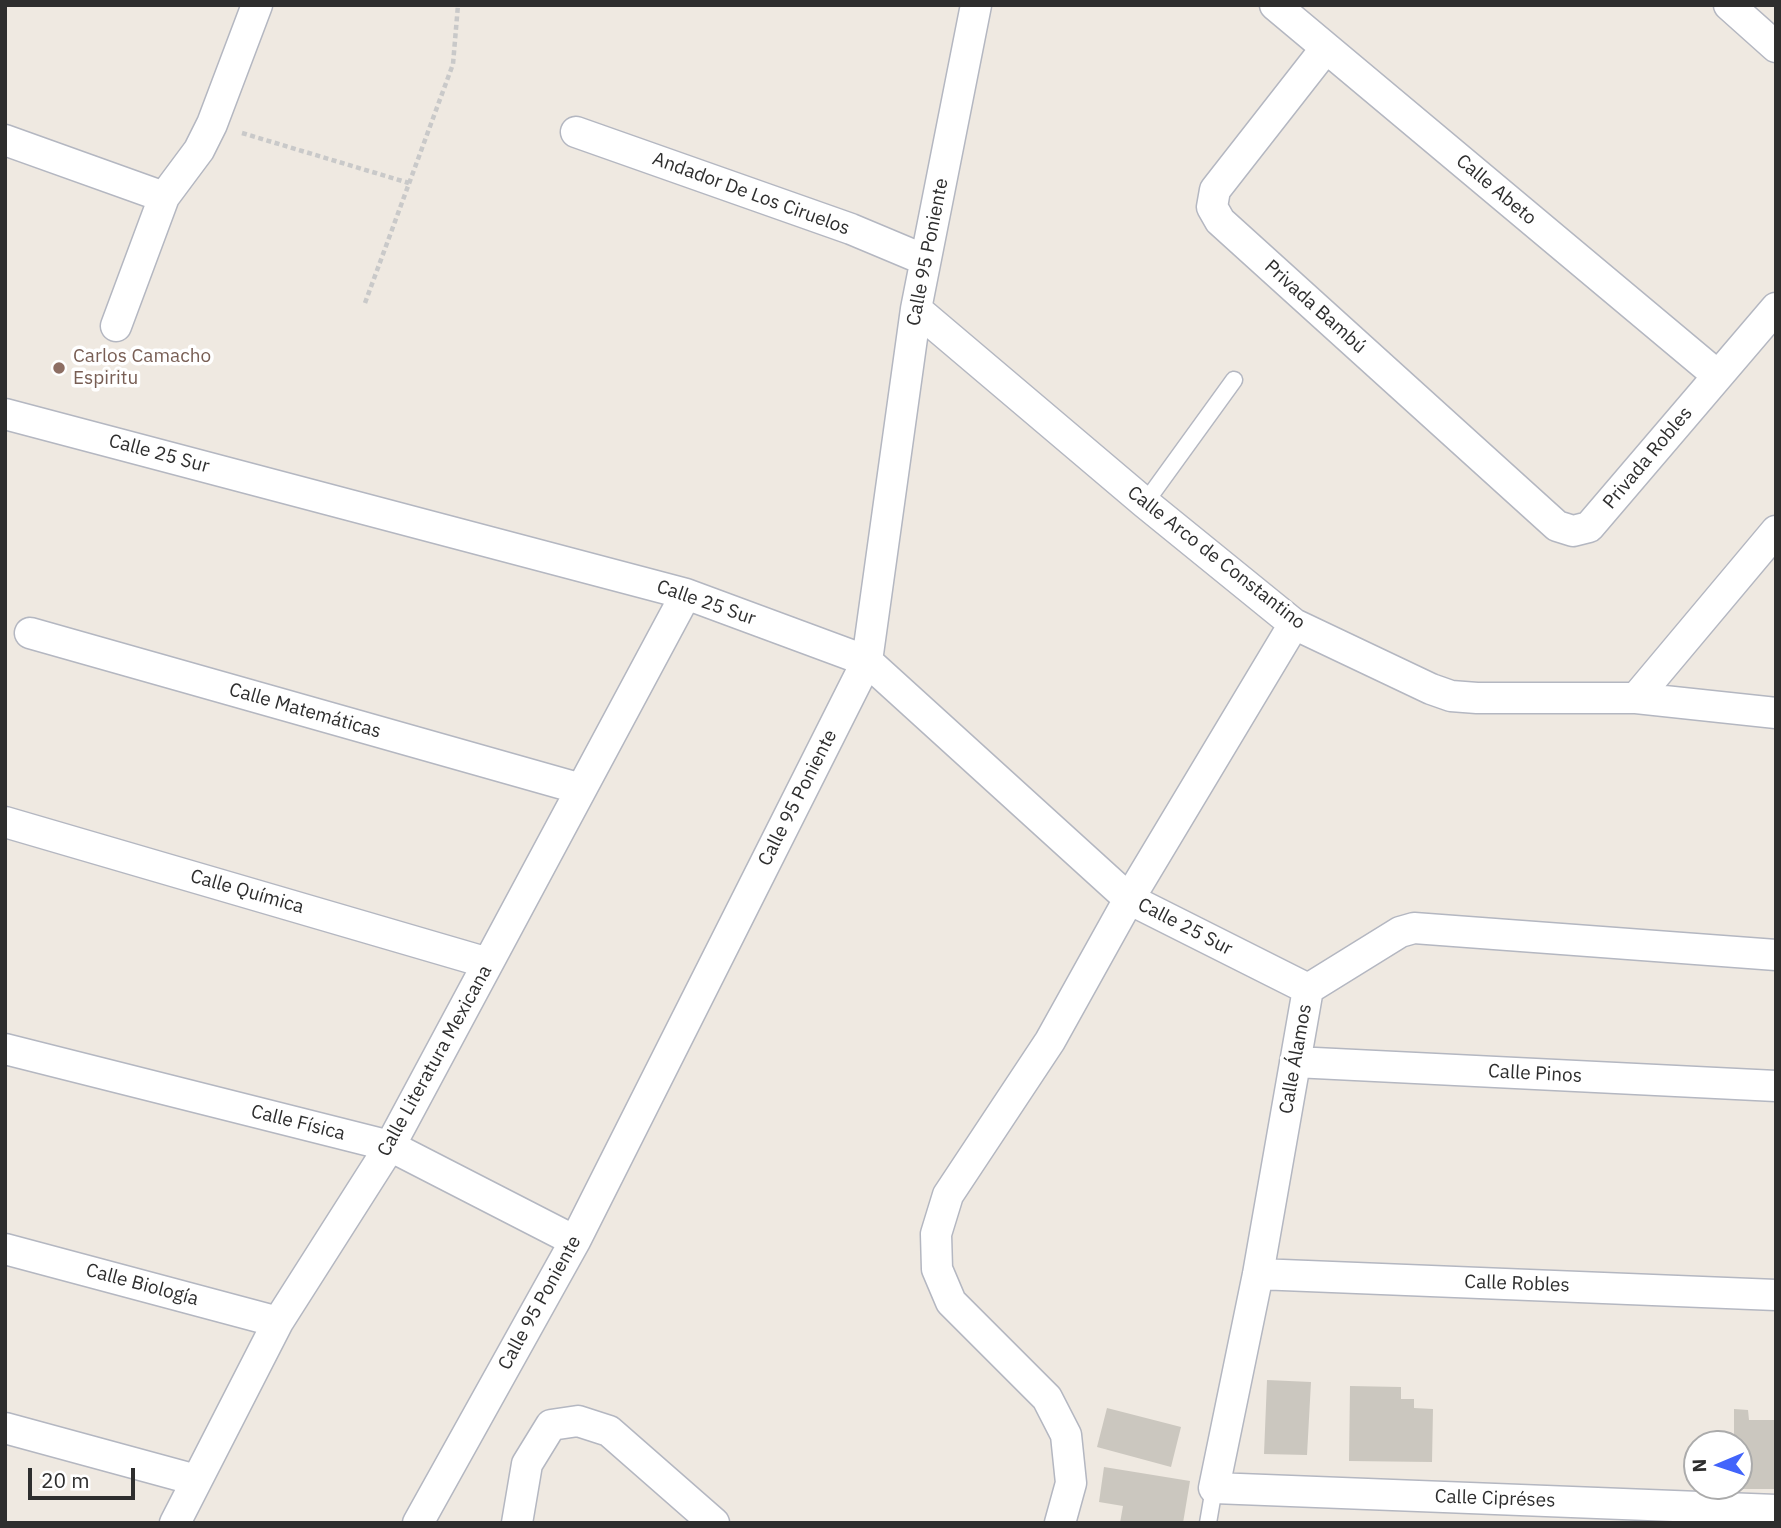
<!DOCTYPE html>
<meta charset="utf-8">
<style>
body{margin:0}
#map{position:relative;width:1781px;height:1528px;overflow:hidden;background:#efe9e1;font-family:"IBM Plex Sans",sans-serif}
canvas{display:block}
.frame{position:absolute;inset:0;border:7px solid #2e2e2e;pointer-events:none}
.north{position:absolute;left:1683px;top:1430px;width:70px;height:70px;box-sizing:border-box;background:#fff;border:2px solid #ababab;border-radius:50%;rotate:268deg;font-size:19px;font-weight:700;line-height:28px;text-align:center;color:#2e2e2e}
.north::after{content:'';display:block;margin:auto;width:24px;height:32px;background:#4264fb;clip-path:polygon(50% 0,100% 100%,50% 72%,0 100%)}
.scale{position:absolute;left:28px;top:1468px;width:107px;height:32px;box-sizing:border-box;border:4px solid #2e2e2e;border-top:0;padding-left:9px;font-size:21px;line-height:24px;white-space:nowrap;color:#2e2e2e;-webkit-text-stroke:5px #fff;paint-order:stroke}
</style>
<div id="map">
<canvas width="1781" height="1528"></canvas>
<div class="frame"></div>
<div class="north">N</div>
<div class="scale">20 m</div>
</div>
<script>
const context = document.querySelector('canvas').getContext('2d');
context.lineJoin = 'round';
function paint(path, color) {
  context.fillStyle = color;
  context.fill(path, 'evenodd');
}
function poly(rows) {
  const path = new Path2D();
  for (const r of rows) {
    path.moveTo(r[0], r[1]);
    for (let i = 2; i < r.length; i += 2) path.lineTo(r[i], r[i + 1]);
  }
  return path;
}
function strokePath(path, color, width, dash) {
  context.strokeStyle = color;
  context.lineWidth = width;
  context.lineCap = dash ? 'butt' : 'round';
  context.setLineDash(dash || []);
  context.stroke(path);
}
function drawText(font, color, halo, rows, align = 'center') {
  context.font = font + ' "IBM Plex Sans",sans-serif';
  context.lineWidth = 7;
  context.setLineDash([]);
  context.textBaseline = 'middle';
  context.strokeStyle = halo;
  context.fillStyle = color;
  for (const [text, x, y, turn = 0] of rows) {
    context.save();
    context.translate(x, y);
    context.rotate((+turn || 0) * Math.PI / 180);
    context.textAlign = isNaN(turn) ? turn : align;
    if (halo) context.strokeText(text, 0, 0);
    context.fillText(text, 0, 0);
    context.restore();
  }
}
paint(poly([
 [1267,1380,1311,1382,1307,1455,1264,1454],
 [1350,1386,1401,1387,1401,1399,1414,1399,1414,1408,1433,1409,1432,1462,1349,1461],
 [1107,1408,1181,1427,1171,1467,1097,1447],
 [1734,1409,1748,1410,1749,1420,1776,1420,1776,1489,1733,1489,1733,1486,1739,1486,1739,1444,1734,1444],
 [1104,1467,1190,1481,1183,1523,1120,1523,1123,1506,1099,1502]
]), '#cbc7bf');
const lane = poly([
 [1145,503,1234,380],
 [1208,1523,1214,1488]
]);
const street = poly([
 [1275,5,1717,375],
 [1729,5,1776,47],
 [1326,48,1215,190,1212,207,1220,221,1557,526,1573,531,1589,527,1776,308],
 [576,132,851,229,925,260],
 [5,140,164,197],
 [916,309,1145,503,1294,624,1431,689,1451,696,1477,698,1636,698,1776,713],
 [116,326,164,197,199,150,212,124,257,5],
 [5,414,686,594,867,661,1129,899,1308,989],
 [30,633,581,789],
 [1636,698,1776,531],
 [5,822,488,963],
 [1776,955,1414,928,1400,932,1308,989,1258,1274,1214,1488,1776,1510],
 [5,1049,390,1146,575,1241],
 [1295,1062,1776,1086],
 [5,1249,278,1322],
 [1258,1274,1776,1295],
 [5,1428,196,1480],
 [175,1523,278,1322,390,1146,686,594],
 [418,1523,575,1241,867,661,916,309,976,5],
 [517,1523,527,1464,551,1425,578,1421,609,1431,714,1523],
 [1060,1523,1071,1483,1066,1435,1047,1398,951,1302,937,1269,936,1234,948,1195,1050,1041,1129,899,1294,624]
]);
strokePath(lane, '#b4b7c1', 19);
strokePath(street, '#b4b7c1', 33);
strokePath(poly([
 [242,133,409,183],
 [365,303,453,64,458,5]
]), '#c9c9c9', 4.5, [5, 3.5]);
strokePath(lane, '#fff', 16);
strokePath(street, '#fff', 30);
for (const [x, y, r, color] of [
 [59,368,7,"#8d6e63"]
]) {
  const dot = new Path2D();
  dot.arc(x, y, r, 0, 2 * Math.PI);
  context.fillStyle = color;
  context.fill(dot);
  strokePath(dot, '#fff', 2.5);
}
drawText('19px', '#2e2e2e', '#fff', [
 ["Calle Abeto",1496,190,40],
 ["Andador De Los Ciruelos",751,194,20],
 ["Calle 95 Poniente",928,252,-79],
 ["Privada Bambú",1315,307,42],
 ["Calle 25 Sur",159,454,15],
 ["Privada Robles",1648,458,-50],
 ["Calle Arco de Constantino",1216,558,38],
 ["Calle 25 Sur",706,603,19],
 ["Calle Matemáticas",305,711,16],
 ["Calle 95 Poniente",798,798,-63],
 ["Calle Química",247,892,16],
 ["Calle 25 Sur",1185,927,27],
 ["Calle Álamos",1296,1059,-80],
 ["Calle Literatura Mexicana",435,1061,-61],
 ["Calle Pinos",1535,1074,3],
 ["Calle Física",298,1123,14],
 ["Calle Robles",1517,1284,2],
 ["Calle Biología",142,1285,15],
 ["Calle 95 Poniente",540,1303,-61],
 ["Calle Cipréses",1495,1499,2]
]);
drawText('19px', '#785e54', '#fff', [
 ["Carlos Camacho",73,357],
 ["Espiritu",73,379]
], 'left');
</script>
